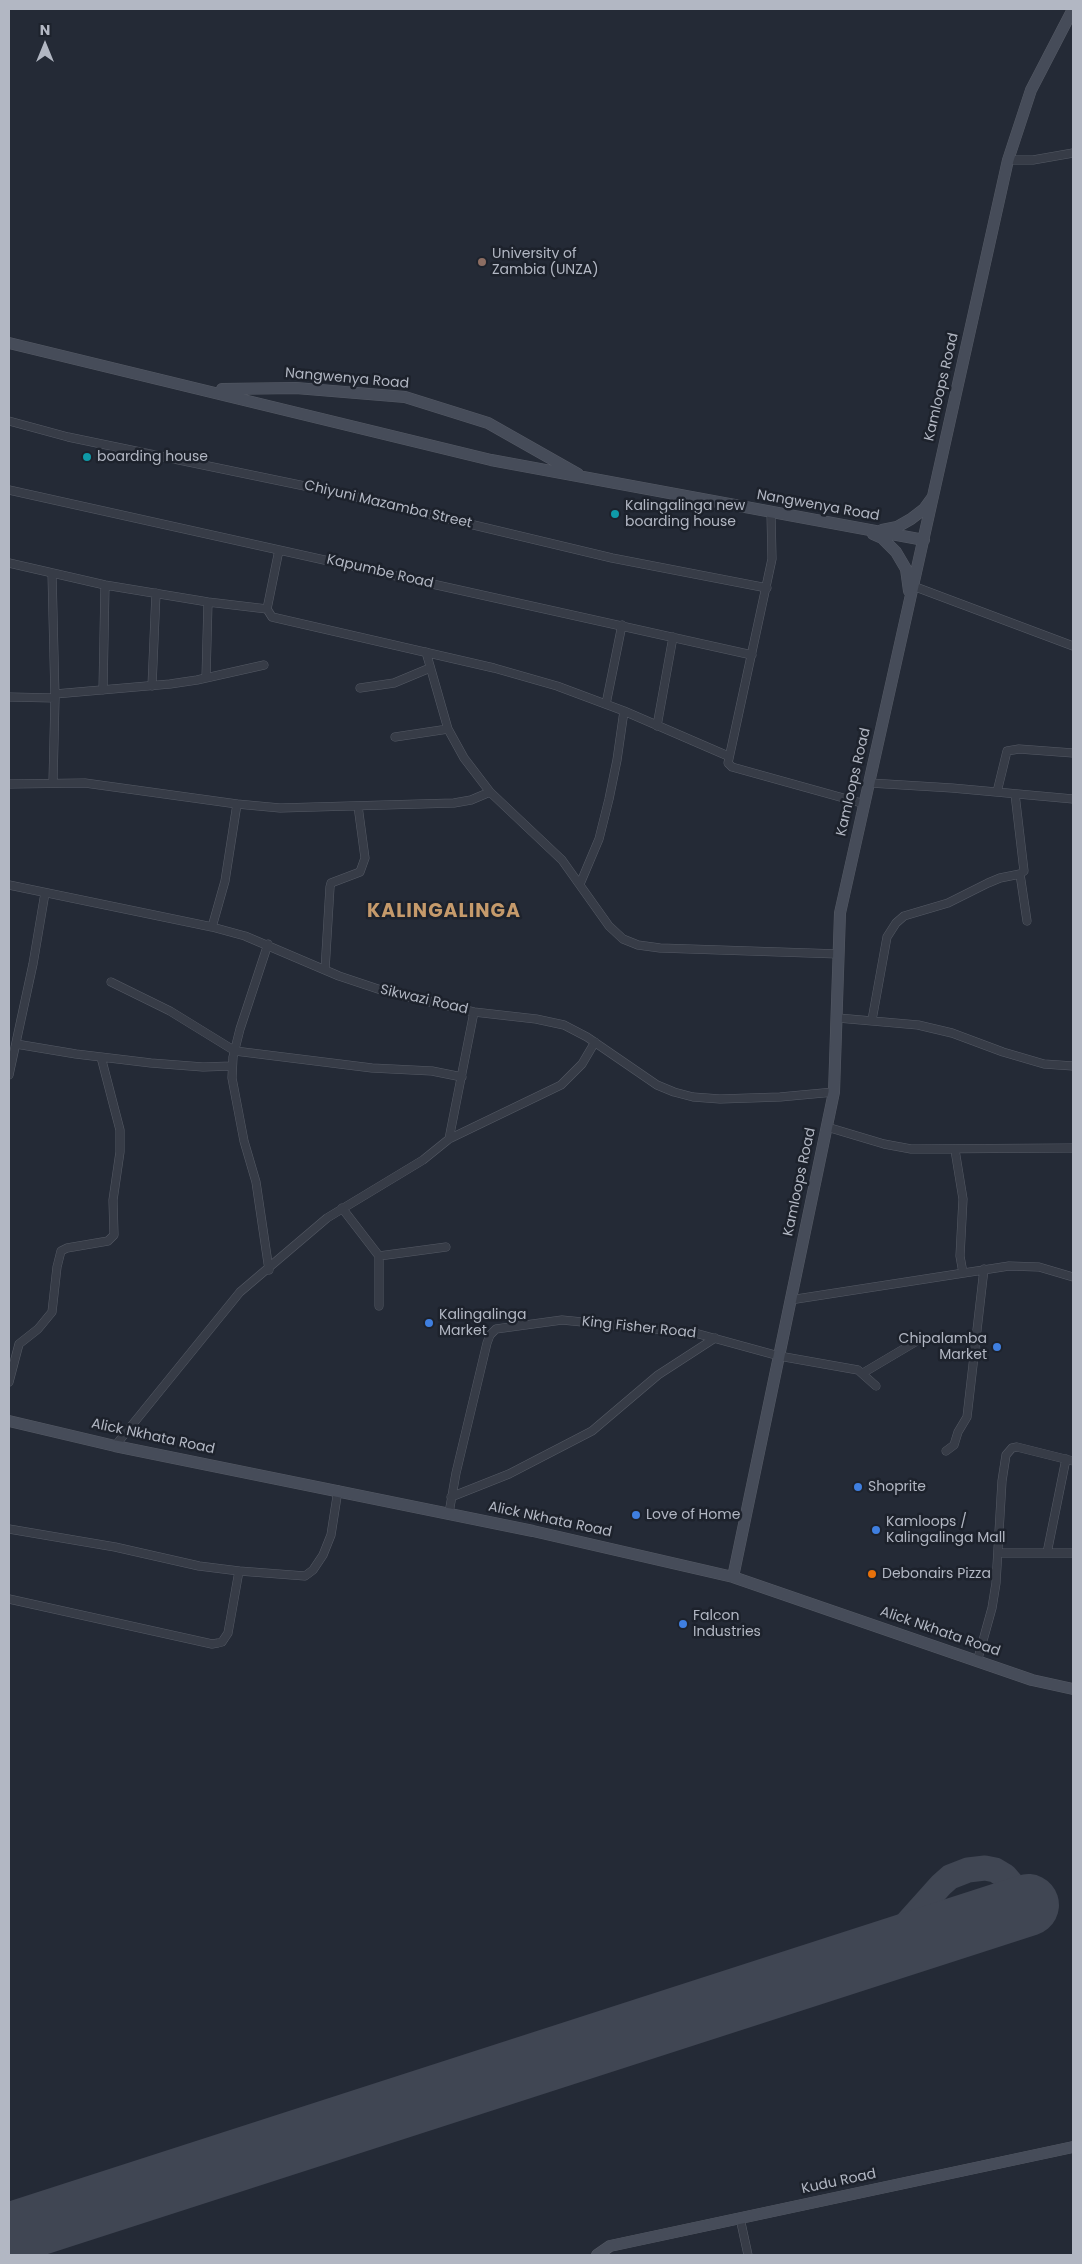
<!DOCTYPE html>
<style>
body{margin:0}
#map{position:relative;width:1082px;height:2264px;overflow:hidden;background:#242a36;font-family:Poppins,sans-serif}
canvas{display:block}
.frame{position:absolute;inset:0;border:10px solid #b2b7c3;pointer-events:none}
.north{position:absolute;left:20px;top:20px;width:50px;height:50px;-webkit-text-stroke:4px #1d222c;paint-order:stroke;rotate:0deg;font-size:14px;font-weight:700;line-height:20px;text-align:center;color:#b2b7c3}
.north::after{content:'';display:block;margin:auto;width:18px;height:22px;background:#b2b7c3;clip-path:polygon(50% 0,100% 100%,50% 72%,0 100%)}
</style>
<div id="map">
<canvas width="1082" height="2264"></canvas>
<div class="frame"></div>
<div class="north">N</div>
</div>
<script>
const context = document.querySelector('canvas').getContext('2d');
context.lineJoin = 'round';
function poly(rows) {
  const path = new Path2D();
  for (const r of rows) {
    path.moveTo(r[0], r[1]);
    for (let i = 2; i < r.length; i += 2) path.lineTo(r[i], r[i + 1]);
  }
  return path;
}
function strokePath(path, color, width, dash) {
  context.strokeStyle = color;
  context.lineWidth = width;
  context.lineCap = dash ? 'butt' : 'round';
  context.setLineDash(dash || []);
  context.stroke(path);
}
function drawText(font, color, halo, rows, align = 'center') {
  context.font = font + ' Poppins,sans-serif';
  context.lineWidth = 5;
  context.setLineDash([]);
  context.textBaseline = 'middle';
  context.strokeStyle = halo;
  context.fillStyle = color;
  for (const [text, x, y, turn = 0] of rows) {
    context.save();
    context.translate(x, y);
    context.rotate((+turn || 0) * Math.PI / 180);
    context.textAlign = isNaN(turn) ? turn : align;
    if (halo) context.strokeText(text, 0, 0);
    context.fillText(text, 0, 0);
    context.restore();
  }
}
strokePath(poly([
 [881,1952,941,1885,950,1877,968,1870,985,1868,995,1870,1005,1876,1011,1883,1013,1892,1010,1910]
]), '#404653', 25);
strokePath(poly([
 [9,2234,1028,1905]
]), '#404653', 62);
const street = poly([
 [1008,160,1033,160,1073,153],
 [9,421,68,437,348,495,612,558,767,588],
 [9,490,752,655],
 [771,513,772,559,728,763,732,767,865,804],
 [279,550,267,609,272,617,494,668,557,686,624,711,728,756],
 [9,563,105,585,208,602,267,609],
 [52,573,55,698,53,782],
 [913,586,1073,646],
 [426,652,448,729,464,758,490,792,562,860,609,926,623,939,638,945,660,948,839,954],
 [206,678,208,602],
 [152,686,156,593],
 [360,688,394,683,430,668],
 [103,690,105,585],
 [55,694,170,684,197,680,264,665],
 [9,697,55,698],
 [606,704,622,625],
 [657,726,673,637],
 [395,737,448,729],
 [870,783,952,788,1073,799],
 [9,784,85,783,237,804,280,808,454,803,471,800,490,792],
 [997,792,1007,751,1019,749,1073,753],
 [1020,874,1027,921],
 [580,884,599,839,609,799,617,760,624,711],
 [9,885,212,927,245,936,339,976,387,992,474,1012,536,1019,564,1025,587,1037,657,1085,674,1092,693,1097,720,1099,780,1097,834,1092],
 [212,927,225,881,237,804],
 [268,944,240,1029,233,1057,232,1078,244,1141,256,1182,269,1270],
 [325,970,330,887,331,883,360,872,365,858,358,806],
 [111,982,170,1011,235,1051,372,1068,432,1071,462,1077],
 [838,1018,918,1025,952,1033,1003,1052,1044,1064,1073,1066],
 [872,1020,887,937,896,923,904,916,948,903,988,883,1000,878,1020,874,1024,871,1015,794],
 [16,1044,76,1054,151,1063,203,1067,232,1066],
 [9,1075,33,964,45,893],
 [827,1127,884,1144,911,1149,1073,1148],
 [449,1139,474,1012],
 [955,1150,963,1199,960,1256,963,1273],
 [342,1208,379,1256,379,1306],
 [379,1256,446,1247],
 [790,1300,1009,1266,1039,1267,1073,1277],
 [863,1373,922,1338],
 [9,1382,19,1344,38,1329,52,1312,57,1267,61,1251,67,1248,108,1241,114,1235,113,1200,120,1152,120,1130,101,1057],
 [115,1446,240,1292,327,1218,423,1160,449,1139,561,1085,582,1064,595,1042],
 [946,1451,954,1445,958,1432,967,1417,984,1269],
 [451,1497,509,1474,592,1431,658,1375,715,1338],
 [449,1513,456,1473,487,1343,490,1335,496,1329,562,1320,695,1333,779,1356,858,1370,876,1386],
 [9,1529,115,1547,199,1566,239,1571,305,1576,313,1570,323,1555,331,1535,338,1490],
 [999,1553,1073,1553],
 [1047,1553,1066,1459],
 [9,1599,212,1644,218,1643,222,1642,228,1633,239,1571],
 [977,1662,992,1608,996,1583,1002,1481,1006,1455,1012,1448,1017,1447,1073,1461],
 [740,2218,748,2255]
]);
const secondary = poly([
 [9,343,491,460,924,540],
 [222,389,296,388,405,397,488,423,578,474],
 [882,530,897,527,911,519,924,509,932,498],
 [873,534,882,538,896,552,906,569,909,591],
 [9,1421,115,1446,533,1531,733,1577,1032,1680,1073,1689],
 [733,1577,834,1092,840,913,1008,160,1031,90,1073,9],
 [597,2255,610,2246,1073,2147]
]);
strokePath(street, '#555a65', 9);
strokePath(secondary, '#555a65', 12);
strokePath(street, '#373c47', 8);
strokePath(secondary, '#464c59', 11);
for (const [x, y, r, color] of [
 [482,262,5,"#8d6e63"],
 [87,457,5,"#0f9aa8"],
 [615,514,5,"#0f9aa8"],
 [429,1323,5,"#3f7fe0"],
 [997,1347,5,"#3f7fe0"],
 [858,1487,5,"#3f7fe0"],
 [636,1515,5,"#3f7fe0"],
 [876,1530,5,"#3f7fe0"],
 [872,1574,5,"#e8710a"],
 [683,1624,5,"#3f7fe0"]
]) {
  const dot = new Path2D();
  dot.arc(x, y, r, 0, 2 * Math.PI);
  context.fillStyle = color;
  context.fill(dot);
  strokePath(dot, '#1d222c', 2);
}
drawText('14px', '#b2b7c3', '#1d222c', [
 ["University of",492,254],
 ["Zambia (UNZA)",492,270],
 ["boarding house",97,457],
 ["Kalingalinga new",625,506],
 ["boarding house",625,522],
 ["Kalingalinga",439,1315],
 ["Market",439,1331],
 ["Chipalamba",987,1339,"right"],
 ["Market",987,1355,"right"],
 ["Shoprite",868,1487],
 ["Love of Home",646,1515],
 ["Kamloops /",886,1522],
 ["Kalingalinga Mall",886,1538],
 ["Debonairs Pizza",882,1574],
 ["Falcon",693,1616],
 ["Industries",693,1632]
], 'left');
drawText('14px', '#b2b7c3', '#1d222c', [
 ["Nangwenya Road",347,379,5],
 ["Kamloops Road",942,387,-77],
 ["Chiyuni Mazamba Street",388,505,13],
 ["Nangwenya Road",818,506,10],
 ["Kapumbe Road",380,572,13],
 ["Kamloops Road",854,782,-77],
 ["Sikwazi Road",424,1000,13],
 ["Kamloops Road",800,1182,-78],
 ["King Fisher Road",639,1328,6],
 ["Alick Nkhata Road",153,1437,12],
 ["Alick Nkhata Road",550,1520,12],
 ["Alick Nkhata Road",940,1632,19],
 ["Kudu Road",839,2182,-12]
]);
context.letterSpacing = '1px';
drawText('bold 19px', '#c59a6b', '#1d222c', [
 ["KALINGALINGA",444,912]
]);
context.letterSpacing = '0px';
</script>
